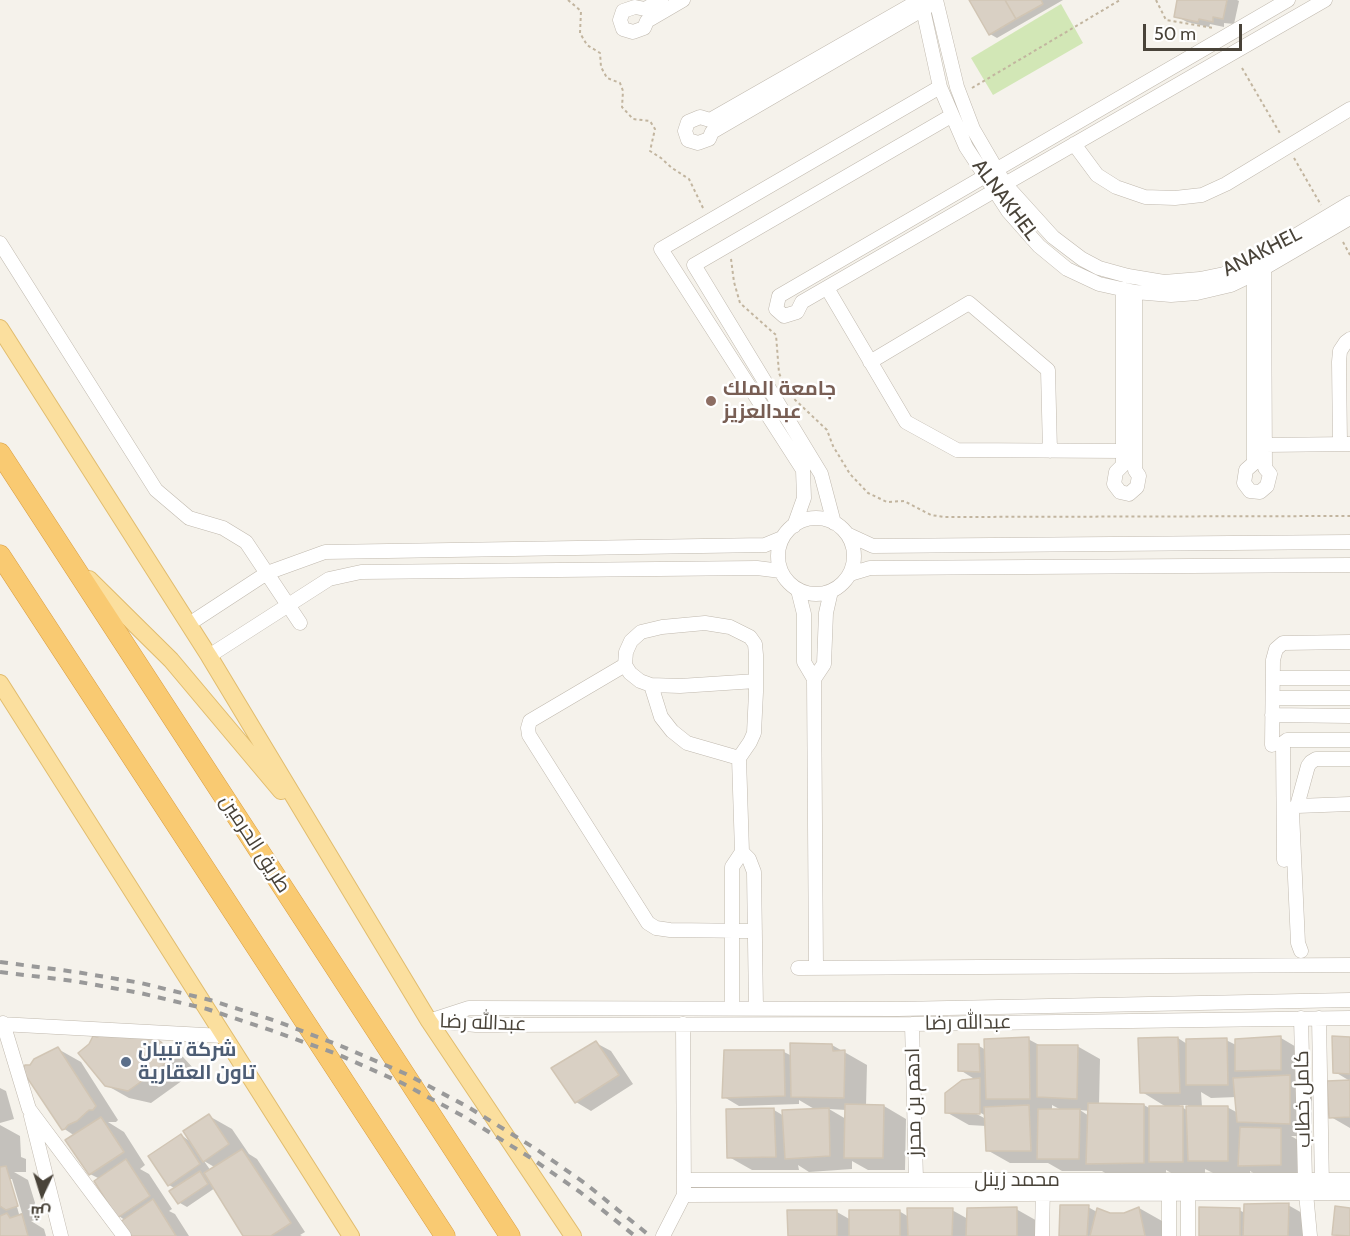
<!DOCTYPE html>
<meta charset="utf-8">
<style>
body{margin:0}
#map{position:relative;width:1350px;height:1236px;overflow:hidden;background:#f5f2eb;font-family:Cabin,Cairo,sans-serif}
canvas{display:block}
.north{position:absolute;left:12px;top:1164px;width:60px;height:60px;-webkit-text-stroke:4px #fff;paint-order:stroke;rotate:184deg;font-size:16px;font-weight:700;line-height:24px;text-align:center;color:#494339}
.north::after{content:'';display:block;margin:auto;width:21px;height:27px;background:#494339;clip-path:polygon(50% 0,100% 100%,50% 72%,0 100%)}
.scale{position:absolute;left:1143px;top:24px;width:99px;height:27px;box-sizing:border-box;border:3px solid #494339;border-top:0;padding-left:8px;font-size:18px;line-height:21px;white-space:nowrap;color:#494339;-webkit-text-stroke:4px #fff;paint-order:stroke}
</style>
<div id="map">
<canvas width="1350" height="1236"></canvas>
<div class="north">ش</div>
<div class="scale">50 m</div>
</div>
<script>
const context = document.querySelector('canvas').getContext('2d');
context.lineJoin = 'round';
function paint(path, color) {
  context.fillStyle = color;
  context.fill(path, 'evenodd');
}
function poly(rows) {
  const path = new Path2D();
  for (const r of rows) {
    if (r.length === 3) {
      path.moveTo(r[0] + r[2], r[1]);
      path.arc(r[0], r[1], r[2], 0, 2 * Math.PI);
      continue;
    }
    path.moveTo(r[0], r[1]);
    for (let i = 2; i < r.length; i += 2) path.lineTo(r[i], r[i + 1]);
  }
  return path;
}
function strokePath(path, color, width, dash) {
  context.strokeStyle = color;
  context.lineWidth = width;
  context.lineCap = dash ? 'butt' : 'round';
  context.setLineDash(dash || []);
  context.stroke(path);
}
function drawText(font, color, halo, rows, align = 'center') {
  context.font = font + ' Cabin,Cairo,sans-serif';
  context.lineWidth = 5;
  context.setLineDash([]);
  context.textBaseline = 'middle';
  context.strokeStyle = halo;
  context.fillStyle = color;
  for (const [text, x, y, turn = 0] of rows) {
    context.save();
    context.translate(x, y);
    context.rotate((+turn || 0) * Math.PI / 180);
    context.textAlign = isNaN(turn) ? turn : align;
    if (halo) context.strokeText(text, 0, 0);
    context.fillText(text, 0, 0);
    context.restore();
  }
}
paint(poly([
 [1061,4,1083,43,993,95,971,58]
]), '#d2e7b6');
paint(poly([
 [971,0,1063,0,997,38,990,34],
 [1179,0,1237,0,1239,1,1234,24,1224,23,1224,27,1210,24,1209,27,1187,22,1176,16],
 [145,1033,183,1057,194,1069,183,1080,151,1103,129,1098,106,1085],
 [1178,1038,1187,1044,1226,1040,1236,1045,1281,1038,1303,1051,1304,1085,1312,1090,1312,1136,1291,1136,1303,1143,1303,1178,1262,1178,1250,1171,1250,1173,1213,1173,1205,1169,1205,1174,1173,1174,1166,1170,1166,1176,1110,1176,1102,1171,1062,1171,1048,1163,1010,1163,987,1150,986,1126,969,1125,946,1112,976,1080,960,1070,979,1046,986,1050,1028,1039,1041,1046,1077,1046,1100,1059,1099,1105,1144,1105,1151,1109,1168,1108,1142,1092],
 [1201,1092,1211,1098,1237,1097,1238,1113,1227,1107,1202,1107],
 [1052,1105,1063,1111,1052,1111],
 [1179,1105,1188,1105,1188,1111],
 [974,1109,986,1116,986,1119,973,1112],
 [1080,1110,1090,1111,1089,1116],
 [1350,1038,1350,1128,1331,1117,1350,1081,1335,1072],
 [596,1043,611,1051,633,1084,591,1111,576,1102],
 [832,1045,867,1065,866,1106,884,1106,906,1119,905,1170,868,1170,852,1161,852,1169,809,1172,798,1165,799,1170,752,1170,729,1157,774,1110,784,1116,816,1110,799,1100,799,1104,739,1106,724,1097,784,1052,792,1056],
 [829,1109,846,1110,846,1119],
 [58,1049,81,1062,118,1120,116,1122,108,1122,124,1132,145,1165,140,1169,149,1174,172,1209,169,1211,175,1214,189,1236,131,1236,126,1221,119,1216,100,1179,90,1174,75,1136,63,1128,31,1066],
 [0,1088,6,1091,14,1119,0,1123],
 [209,1116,232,1129,249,1154,257,1159,305,1232,300,1235,302,1236,245,1236,215,1188,187,1207,180,1203,171,1192,176,1189,169,1185,181,1135,191,1142],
 [204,1161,216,1168,211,1171],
 [0,1125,20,1136,21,1157,26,1159,26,1172,14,1172,28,1180,40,1219,31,1221,44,1229,46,1236,0,1236],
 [9,1179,12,1179,22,1213,19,1214],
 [1288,1205,1311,1218,1311,1236,1201,1236,1239,1210,1245,1213],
 [1088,1207,1097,1212,1110,1214,1125,1215,1139,1208,1162,1221,1165,1236,1061,1236],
 [1016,1209,1039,1222,1039,1236,789,1236,837,1212,851,1220,899,1211,909,1217,952,1210,968,1219]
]), '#0003');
const building = poly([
 [969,0,1005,0,1016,19,989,35,969,0],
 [1005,0,1041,0,1043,4,1016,19,1005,0],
 [1177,0,1227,0,1223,19,1213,17,1213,22,1199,19,1198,22,1174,17,1177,0],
 [146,1032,161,1042,173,1056,160,1068,128,1091,105,1086,78,1053,89,1044,93,1036,97,1037,109,1033,146,1032],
 [1281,1036,1281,1070,1235,1071,1235,1039,1281,1036],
 [1332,1036,1350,1037,1350,1074,1333,1073,1332,1036],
 [1029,1037,1030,1099,986,1099,984,1039,1029,1037],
 [1178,1037,1180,1093,1140,1093,1138,1038,1178,1037],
 [1227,1038,1228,1085,1186,1085,1186,1039,1227,1038],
 [596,1041,619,1075,575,1103,551,1068,596,1041],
 [790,1043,832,1044,833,1051,845,1050,844,1098,791,1097,790,1043],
 [958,1044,979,1044,980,1072,958,1071,958,1044],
 [1037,1045,1078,1045,1077,1099,1037,1097,1037,1045],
 [58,1047,96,1106,93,1110,89,1110,77,1121,68,1125,65,1129,62,1130,22,1070,25,1065,30,1065,34,1059,58,1047],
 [724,1050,784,1050,785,1096,722,1098,724,1050],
 [1290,1075,1290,1124,1237,1122,1233,1078,1290,1075],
 [980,1078,980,1114,945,1113,945,1093,962,1080,980,1078],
 [1350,1080,1350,1117,1329,1118,1327,1081,1350,1080],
 [1088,1103,1144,1104,1144,1163,1086,1164,1088,1103],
 [845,1104,884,1105,883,1158,844,1158,845,1104],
 [1029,1105,1031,1151,986,1151,984,1107,1029,1105],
 [1149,1106,1183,1106,1183,1162,1149,1162,1149,1106],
 [1186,1106,1228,1106,1228,1161,1188,1161,1186,1106],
 [774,1108,776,1157,727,1158,726,1109,774,1108],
 [829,1108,830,1156,785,1159,782,1110,829,1108],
 [1038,1109,1080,1109,1079,1159,1037,1159,1038,1109],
 [209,1114,229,1144,203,1162,183,1131,209,1114],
 [101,1117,124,1152,89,1175,65,1140,101,1117],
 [1240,1127,1281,1128,1281,1165,1238,1166,1240,1127],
 [181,1134,200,1164,168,1186,148,1156,181,1134],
 [242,1149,291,1223,271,1236,243,1236,204,1173,242,1149],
 [126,1159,150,1196,117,1218,94,1181,126,1159],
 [6,1166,18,1206,6,1210,0,1206,0,1167,6,1166],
 [200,1171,208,1184,178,1204,169,1191,200,1171],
 [153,1199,176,1236,130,1236,120,1222,153,1199],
 [1289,1203,1288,1236,1243,1236,1244,1204,1289,1203],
 [1060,1205,1089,1205,1087,1236,1059,1236,1060,1205],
 [1335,1206,1350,1208,1350,1236,1332,1235,1335,1206],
 [1017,1207,1017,1236,966,1236,967,1208,1017,1207],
 [1139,1207,1145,1236,1090,1236,1097,1208,1110,1213,1124,1213,1139,1207],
 [1199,1207,1240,1208,1240,1236,1199,1236,1199,1207],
 [907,1208,953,1208,952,1236,908,1236,907,1208],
 [787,1210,837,1210,837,1236,788,1236,787,1210],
 [849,1210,900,1210,900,1236,849,1236,849,1210],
 [7,1213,10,1218,22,1214,28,1236,0,1236,0,1216,7,1213]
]);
paint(building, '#d9d0c4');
strokePath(building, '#d1c5b4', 1.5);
const minor = poly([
 [661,0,645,9,635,7,623,11,620,20,623,29,633,32,644,28,647,21,683,0],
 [920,0,710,120,700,117,688,122,685,131,688,140,698,143,709,139,712,132,932,4],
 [921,0,940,87,966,147,1008,211,1039,246,1067,269,1099,284,1135,292,1171,295,1197,293,1231,285,1254,274,1350,218],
 [936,0,957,87,973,129,1005,184,1053,237,1082,259,1099,268,1128,276,1164,282,1200,279,1224,274,1253,261,1350,203],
 [1074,144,1097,175,1116,187,1145,197,1175,198,1202,195,1226,184,1350,109],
 [1005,184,1325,0],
 [994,191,802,302,797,312,784,316,776,309,779,296,1288,0],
 [0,243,156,490,189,518,223,528,246,542,300,623],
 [1254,274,1254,463,1246,470,1244,483,1250,491,1260,492,1267,486,1270,474,1265,468,1264,269],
 [827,288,906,422,957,450,1123,451],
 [1123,289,1123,465,1116,472,1114,484,1120,492,1129,494,1137,487,1139,476,1135,470,1135,292],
 [870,362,969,303,1048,370,1050,451],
 [1340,444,1339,362,1340,351,1346,342,1350,339],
 [1265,445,1350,444],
 [816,556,38],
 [834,523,821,474,694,265,951,116],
 [794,526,804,498,803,470,661,249,940,87],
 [847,534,873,546,1350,542],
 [850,574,870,568,1350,565],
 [798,590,804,614,804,662,814,679,824,664,826,613,831,591],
 [189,624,267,573,325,552,765,545,782,538],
 [209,656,329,579,361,572,757,568,781,571],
 [625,665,530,721,528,728,529,735,648,923,656,928,670,930,755,931],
 [1273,678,1350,678],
 [814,679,816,968],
 [651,685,661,717,672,731,687,743,739,758,742,852],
 [1273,698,1350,698],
 [1272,715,1350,716],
 [1272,745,1273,660,1276,649,1283,643,1350,642],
 [739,758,750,742,754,733,756,692,756,655,755,644,750,637,730,627,705,623,662,627,641,632,631,641,626,652,625,665,630,673,640,681,651,685,680,686,756,681],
 [1297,806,1308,766,1311,762,1316,759,1350,759],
 [1284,860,1283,743,1287,740,1350,740],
 [1301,951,1298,943,1292,812,1294,808,1297,806,1350,804],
 [798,968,1350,965],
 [732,1008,732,867,742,852,749,859,754,872,756,1008],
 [1301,1018,1305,1180],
 [1319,1018,1322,1187],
 [429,1021,469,1008,898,1009,1350,1000],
 [434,1021,476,1025,912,1024,1350,1018],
 [3,1023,29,1109,124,1236],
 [0,1024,223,1036],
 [912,1024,916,1180],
 [31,1116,61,1236],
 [684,1180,1350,1180],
 [1306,1193,1310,1236],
 [684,1195,1350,1193],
 [663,1236,684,1195,683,1024],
 [1042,1236,1043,1185],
 [1169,1236,1169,1194],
 [1188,1236,1188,1194]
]);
const major = poly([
 [0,328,209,656,429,1021,573,1236],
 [89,579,171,660,281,791],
 [0,683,351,1236]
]);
const highway = poly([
 [0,453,510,1236],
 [0,555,445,1236]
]);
strokePath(minor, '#c0b9ae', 15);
strokePath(major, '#e1bc6d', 18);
strokePath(highway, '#d99e41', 21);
strokePath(poly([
 [568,0,581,11,580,33,587,45,600,53,601,67,607,78,620,83,623,91,622,107,633,119,650,121,655,129,650,151,661,158,672,168,689,179,704,210],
 [1156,0,1166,20,1213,28],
 [1242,68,1281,135],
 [972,88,1120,0],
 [1294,158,1321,205],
 [1343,242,1350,255],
 [731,259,734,282,740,303,776,335,779,373,785,387],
 [790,395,827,430,833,446,850,474,868,493,887,502,904,501,931,515,944,517,1350,516]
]), '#c2b59f', 2, [3, 3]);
strokePath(minor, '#fff', 14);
strokePath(major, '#fbdf9e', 16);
strokePath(highway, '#f9ca72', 20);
strokePath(poly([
 [0,962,76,972,141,983,210,1000,276,1021,341,1046,406,1074,468,1107,536,1149,586,1184,650,1236],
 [0,972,74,981,140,993,207,1009,273,1031,337,1054,402,1083,463,1116,531,1158,580,1192,635,1236]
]), '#999', 4, [8, 8]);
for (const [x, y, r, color] of [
 [711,401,6,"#8d6e63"],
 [126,1062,6,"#5c6f8a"]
]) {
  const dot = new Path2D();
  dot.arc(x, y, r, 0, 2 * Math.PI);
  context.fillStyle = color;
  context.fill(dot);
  strokePath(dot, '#fff', 2);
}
drawText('20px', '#494339', '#fff', [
 ["ALNAKHEL",1005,200,53],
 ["ANAKHEL",1262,252,-27],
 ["طريق الحرمين",255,844,57],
 ["عبدالله رضا",483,1023,2],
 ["عبدالله رضا",968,1023,-1],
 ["كامل خطاب",1303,1099,-91],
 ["ادهم بن محرز",914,1102,-91],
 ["محمد زينل",1017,1180]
]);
drawText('bold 20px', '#785e54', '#fff', [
 ["جامعة الملك",723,389],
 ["عبدالعزيز",723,412]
], 'left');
drawText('bold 20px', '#4e5e75', '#fff', [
 ["شركة تبيان",138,1050],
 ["تاون العقارية",138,1073]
], 'left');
</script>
